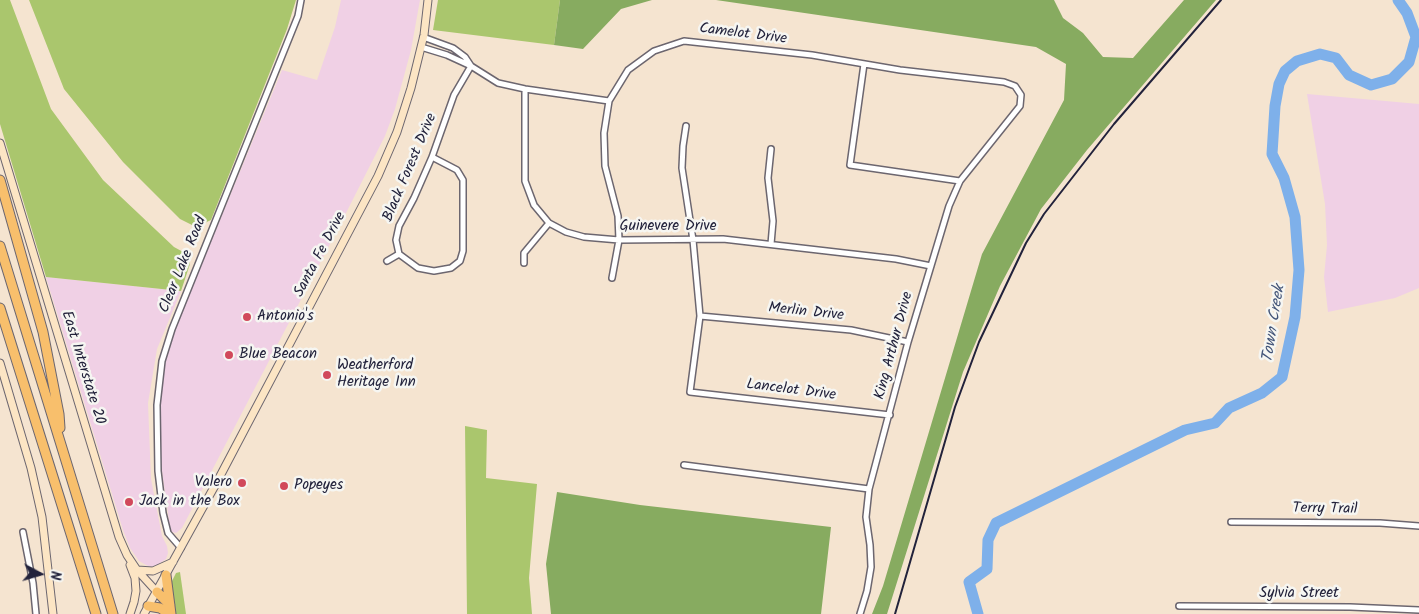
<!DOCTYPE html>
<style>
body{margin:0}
#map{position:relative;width:1419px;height:614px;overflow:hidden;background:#f5e4d0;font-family:Kalam,sans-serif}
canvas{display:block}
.north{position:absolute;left:15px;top:549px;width:50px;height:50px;-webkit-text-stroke:4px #f6f6f2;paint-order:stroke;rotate:96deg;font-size:14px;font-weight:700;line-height:20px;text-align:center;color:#22223b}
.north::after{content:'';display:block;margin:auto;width:18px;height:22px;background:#22223b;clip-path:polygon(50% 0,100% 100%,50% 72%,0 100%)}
</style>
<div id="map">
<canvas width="1419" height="614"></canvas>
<div class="north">N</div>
</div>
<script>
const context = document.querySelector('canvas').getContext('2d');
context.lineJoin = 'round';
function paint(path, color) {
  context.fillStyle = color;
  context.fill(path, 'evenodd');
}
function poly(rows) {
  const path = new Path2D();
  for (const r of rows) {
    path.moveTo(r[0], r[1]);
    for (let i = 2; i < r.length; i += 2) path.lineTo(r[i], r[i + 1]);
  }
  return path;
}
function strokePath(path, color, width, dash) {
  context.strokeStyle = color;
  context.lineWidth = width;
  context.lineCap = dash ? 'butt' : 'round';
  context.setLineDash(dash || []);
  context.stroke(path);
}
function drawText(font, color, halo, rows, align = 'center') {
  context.font = font + ' Kalam,sans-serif';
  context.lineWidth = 5;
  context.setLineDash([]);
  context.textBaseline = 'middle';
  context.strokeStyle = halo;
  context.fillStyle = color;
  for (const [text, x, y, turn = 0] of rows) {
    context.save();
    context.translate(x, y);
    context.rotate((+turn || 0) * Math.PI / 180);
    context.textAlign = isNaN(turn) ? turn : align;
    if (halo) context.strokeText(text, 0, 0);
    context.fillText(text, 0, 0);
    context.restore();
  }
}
paint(poly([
 [341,0,420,0,411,50,395,109,385,136,346,213,182,528,176,533,172,532,170,528,159,450,159,398,163,371,172,336,282,70,317,80,335,27],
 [1307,94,1419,104,1419,288,1395,298,1328,312,1324,277,1327,245,1325,204],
 [46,277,181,291,157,349,148,403,151,479,162,536,167,546,168,553,166,559,157,565,151,567,146,565,139,561,130,548,123,530]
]), '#f0d0e5');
paint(poly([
 [0,0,10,0,51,109,103,180,174,247,185,253,190,264,181,291,46,277,0,124],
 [29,0,296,0,287,29,211,220,196,227,180,219,123,162,64,89],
 [438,0,560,0,554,45,433,30],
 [465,426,487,430,486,478,537,484,529,578,532,614,467,614],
 [180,572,186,614,176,614,172,591,172,581,176,573]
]), '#aac66d');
paint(poly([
 [560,0,652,0,621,9,583,49,554,45],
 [716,0,1054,0,1063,18,1083,33,1103,57,1133,58,1184,0,1216,0,1087,150,1041,209,1000,286,963,372,887,614,872,614,883,586,982,254,1064,100,1066,64,1036,47],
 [557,492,640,505,831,527,821,614,551,614,546,564]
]), '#87ab60');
strokePath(poly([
 [978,614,969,582,987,569,988,540,996,523,1185,430,1215,423,1229,408,1262,393,1282,377,1295,317,1299,270,1295,217,1284,178,1272,154,1275,106,1279,84,1285,71,1297,61,1320,54,1336,58,1349,75,1371,85,1392,79,1409,62,1416,37,1407,13,1398,0]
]), '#7eb0ea', 11);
const street = poly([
 [423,37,453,48,465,57,471,66],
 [421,47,447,55,471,66,498,83,525,89,609,101],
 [864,64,850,165,960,181],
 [525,89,525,181,534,205,549,223,566,232,584,237,619,240,723,239,896,259,931,266],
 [686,126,683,146,682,168,693,240,700,316,690,392,890,415],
 [771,149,768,178,773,221,771,244],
 [399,254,396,240,399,226,414,198,432,157,454,95,471,66],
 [399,254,418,268,434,271,451,268,460,261,463,251,463,180,457,170,432,157],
 [387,261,399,254],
 [524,263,524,253,549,223],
 [612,278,619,240,618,216,605,166,604,133,609,101,628,70,654,51,684,41,812,55,900,70,1004,82,1015,86,1021,95,1020,106,960,181,949,206,908,342,869,489,866,517,870,545,871,567,867,591,860,614],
 [700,316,851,330,908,342],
 [684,465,869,489],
 [1231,522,1380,523,1419,526],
 [23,532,33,583,36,614],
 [181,548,168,533,163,513,158,471,157,405,162,361,172,329,298,16,301,0],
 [1179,606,1350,607,1419,610]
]);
const secondary = poly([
 [0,143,119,537,127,555,137,570,157,592],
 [0,363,31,468,42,517,53,614],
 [137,570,153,571,173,562],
 [130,614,134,602,136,591,135,578,130,565],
 [144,614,218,480,378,176,397,132,411,88,424,35,428,0]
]);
const highway = poly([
 [0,180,43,332,59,414,60,428],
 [0,246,113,614],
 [0,308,96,614],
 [166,575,171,614],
 [157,592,170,605],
 [148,606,160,608,169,614]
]);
strokePath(street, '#6c666f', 8);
strokePath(secondary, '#6c666f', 9);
strokePath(highway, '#6c666f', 11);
strokePath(street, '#fff', 5);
strokePath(secondary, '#fce5c4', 7);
strokePath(highway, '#f8bf6c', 9);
strokePath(poly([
 [895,614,955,407,979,342,1026,243,1044,214,1114,124,1221,0]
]), '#22223b', 2);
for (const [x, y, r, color] of [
 [247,317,5,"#d1495b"],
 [229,355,5,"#d1495b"],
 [327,375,5,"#d1495b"],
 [242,483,5,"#d1495b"],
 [284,486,5,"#d1495b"],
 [129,502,5,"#d1495b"]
]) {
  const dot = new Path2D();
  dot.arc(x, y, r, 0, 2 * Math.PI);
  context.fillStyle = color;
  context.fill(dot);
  strokePath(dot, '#f6f6f2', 2);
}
drawText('15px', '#22223b', '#f6f6f2', [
 ["Camelot Drive",743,35,7],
 ["Black Forest Drive",411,168,-67],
 ["Guinevere Drive",668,227],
 ["Santa Fe Drive",321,255,-62],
 ["Clear Lake Road",184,265,-68],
 ["Merlin Drive",806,313,6],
 ["King Arthur Drive",895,346,-75],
 ["East Interstate 20",82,368,73],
 ["Lancelot Drive",791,391,7],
 ["Terry Trail",1325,510,1],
 ["Sylvia Street",1299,594]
]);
drawText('15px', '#22223b', '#f6f6f2', [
 ["Antonio's",257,317],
 ["Blue Beacon",239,355],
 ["Weatherford",337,366],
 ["Heritage Inn",337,383],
 ["Valero",232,483,"right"],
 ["Popeyes",294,486],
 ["Jack in the Box",139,502]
], 'left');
drawText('italic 16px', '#425478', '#f6f6f2', [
 ["Town Creek",1275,324,-81]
]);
</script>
